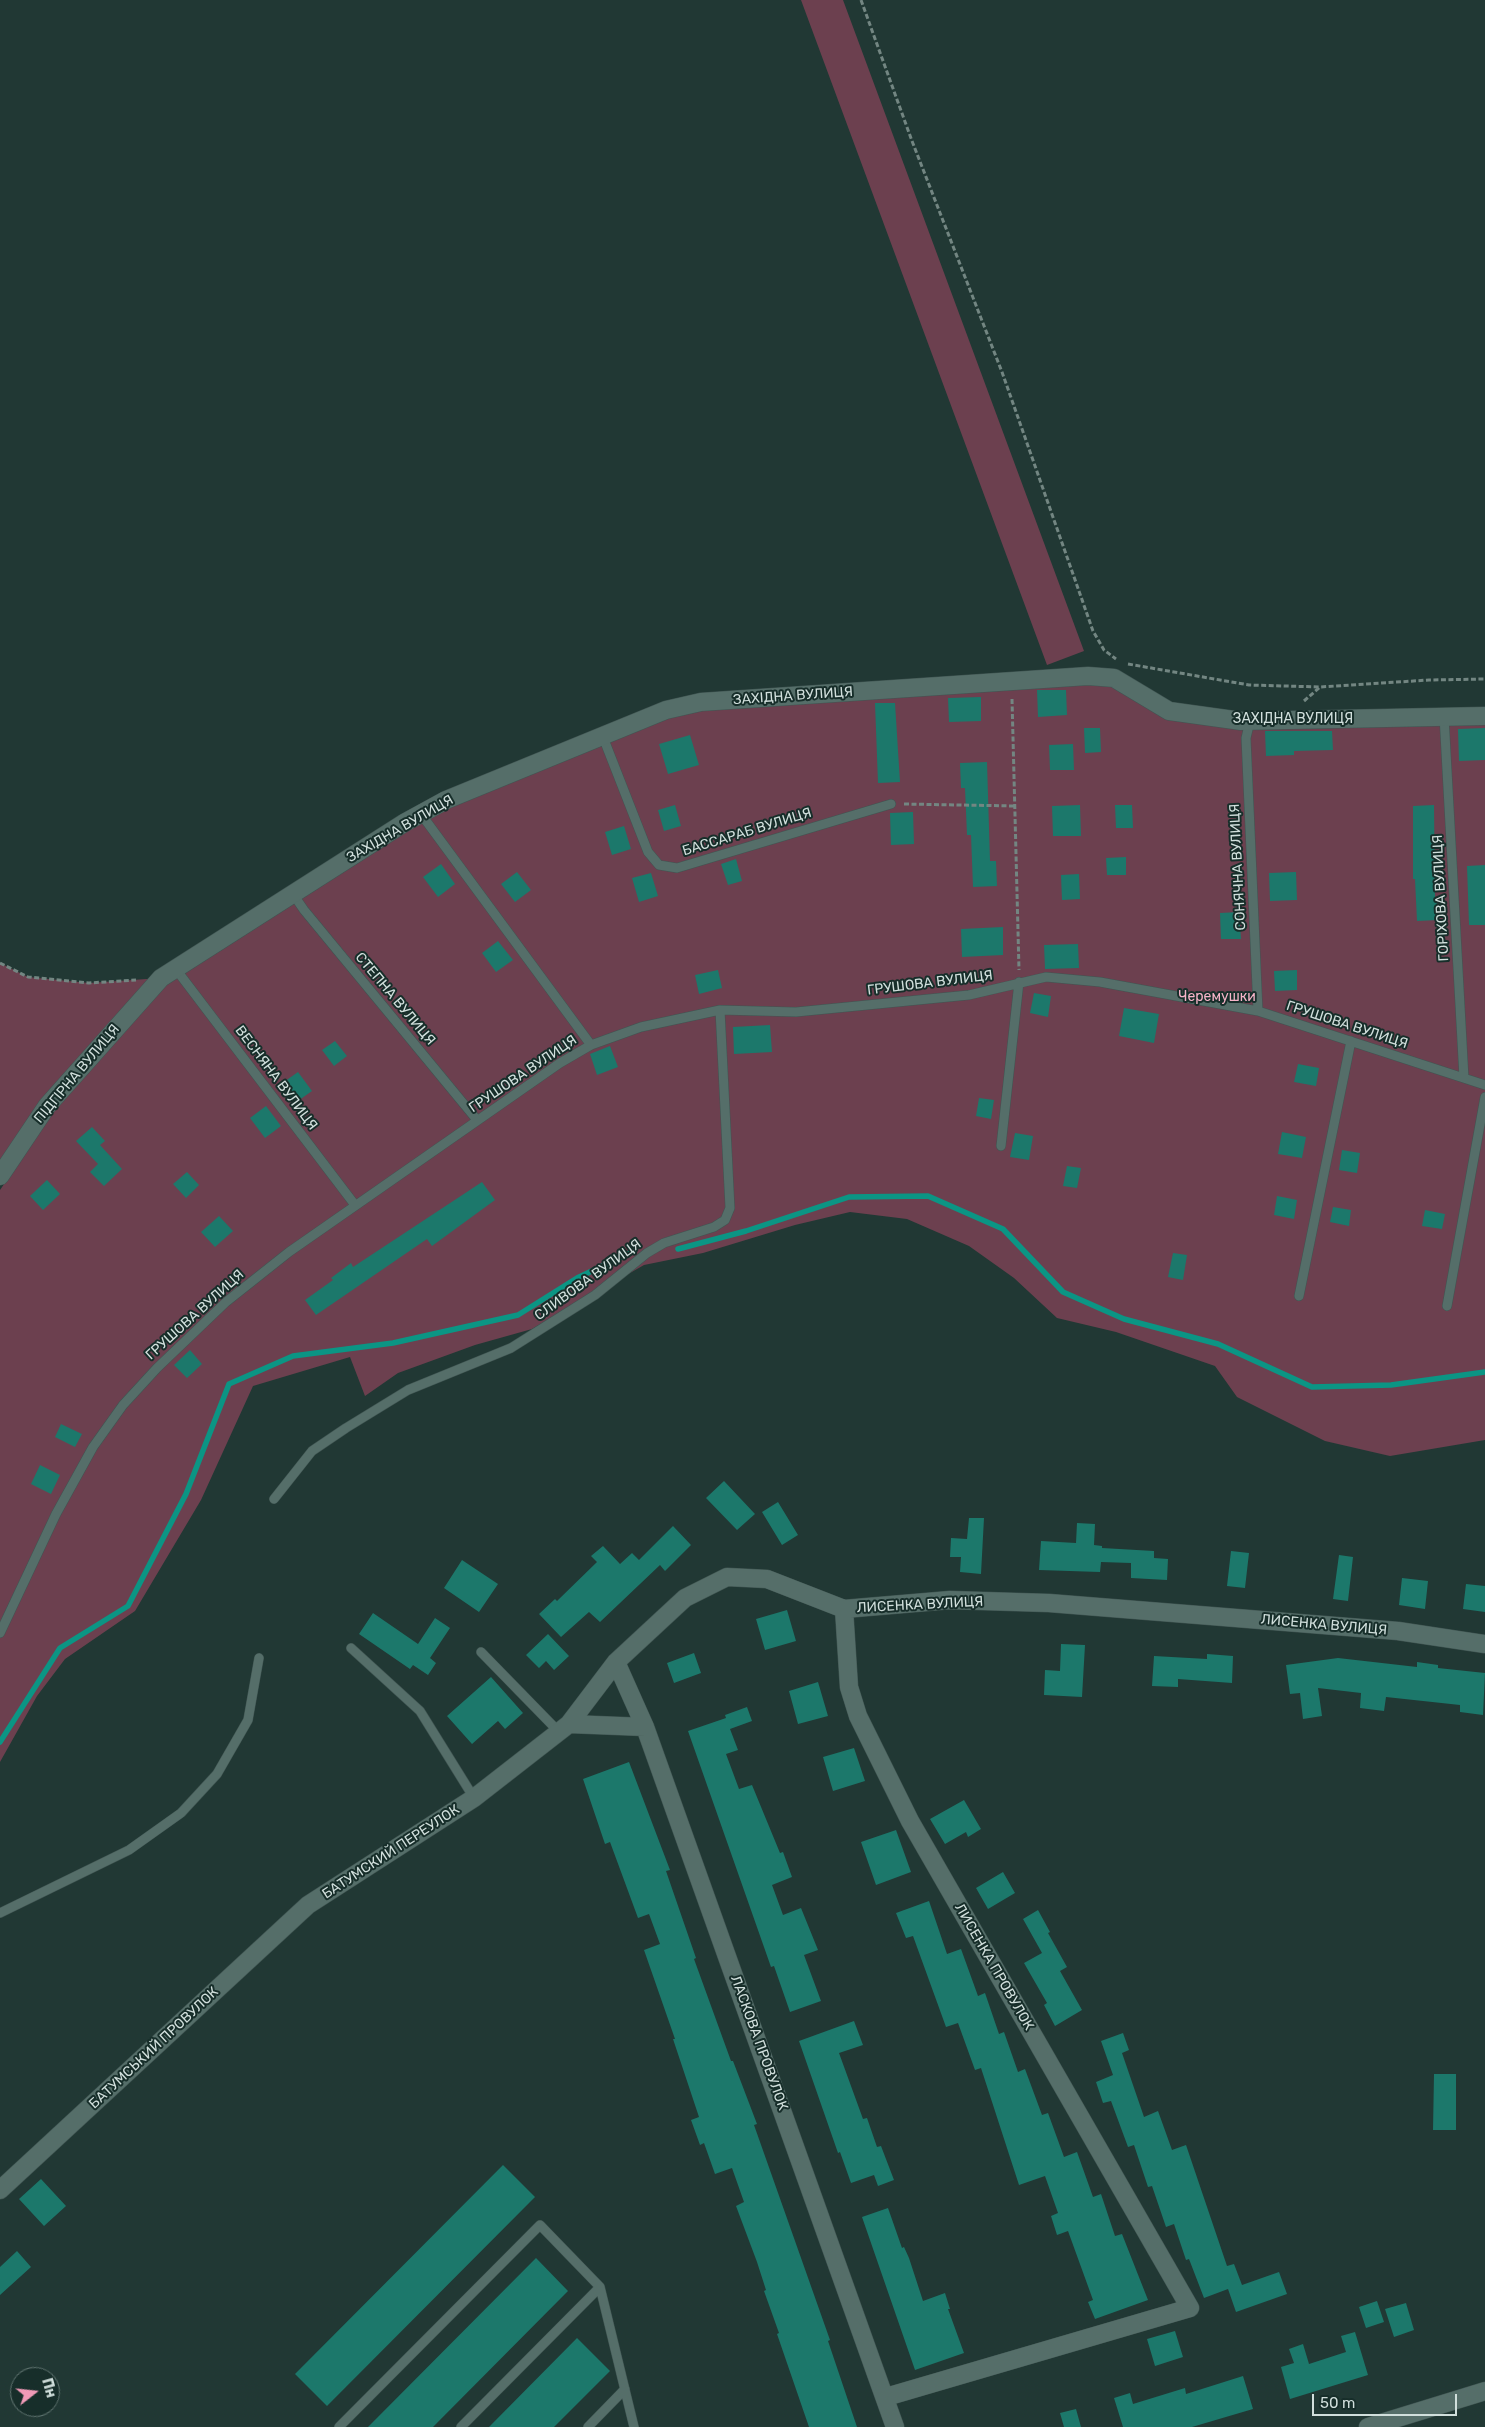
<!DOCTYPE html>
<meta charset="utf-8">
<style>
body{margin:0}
#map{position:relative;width:1485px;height:2427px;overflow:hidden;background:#213834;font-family:Rubik,sans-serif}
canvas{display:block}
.north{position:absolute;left:10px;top:2367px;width:50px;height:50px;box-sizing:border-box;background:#172e2a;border:1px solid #617571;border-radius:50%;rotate:74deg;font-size:14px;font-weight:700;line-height:20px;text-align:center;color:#d1dfdc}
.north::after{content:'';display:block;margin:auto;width:18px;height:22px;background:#f09ab7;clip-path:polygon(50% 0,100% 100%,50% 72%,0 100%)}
.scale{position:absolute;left:1312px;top:2394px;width:145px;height:22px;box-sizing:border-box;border:2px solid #d1dfdc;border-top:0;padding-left:6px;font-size:15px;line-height:18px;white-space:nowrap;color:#d1dfdc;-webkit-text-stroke:4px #172e2a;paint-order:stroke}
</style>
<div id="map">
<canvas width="1485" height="2427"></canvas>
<div class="north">Пн</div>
<div class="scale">50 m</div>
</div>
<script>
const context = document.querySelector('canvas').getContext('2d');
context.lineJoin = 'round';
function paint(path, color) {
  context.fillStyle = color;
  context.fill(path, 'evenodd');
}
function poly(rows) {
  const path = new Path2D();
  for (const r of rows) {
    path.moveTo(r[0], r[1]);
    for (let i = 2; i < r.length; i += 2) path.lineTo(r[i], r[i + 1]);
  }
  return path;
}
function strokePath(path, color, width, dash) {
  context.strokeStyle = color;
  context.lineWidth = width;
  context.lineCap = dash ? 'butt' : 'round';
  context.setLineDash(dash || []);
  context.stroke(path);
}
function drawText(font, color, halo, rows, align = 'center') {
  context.font = font + ' Rubik,sans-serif';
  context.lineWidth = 4;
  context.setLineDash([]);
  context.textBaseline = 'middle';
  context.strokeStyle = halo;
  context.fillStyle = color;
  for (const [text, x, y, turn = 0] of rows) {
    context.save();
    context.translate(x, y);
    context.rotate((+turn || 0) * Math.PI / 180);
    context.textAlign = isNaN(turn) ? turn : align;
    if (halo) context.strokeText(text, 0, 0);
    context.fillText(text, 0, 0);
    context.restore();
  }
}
paint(poly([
 [801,0,843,0,1084,651,1047,665],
 [1087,683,1112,686,1166,718,1241,730,1485,723,1485,1440,1390,1456,1325,1441,1237,1397,1215,1366,1116,1332,1057,1318,1014,1278,969,1246,907,1219,850,1212,795,1225,703,1253,644,1265,532,1329,475,1345,398,1373,365,1396,350,1357,253,1386,201,1500,135,1611,65,1659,37,1696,0,1762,0,1190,54,1110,168,983,406,830,448,807,601,746,665,718,699,709],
 [0,963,28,977,89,983,161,978,0,1176]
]), '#6c404f');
strokePath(poly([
 [678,1249,746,1231,849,1197,928,1196,1003,1229,1063,1292,1124,1319,1218,1344,1312,1387,1391,1385,1485,1372],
 [0,1742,60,1648,128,1606,186,1494,229,1384,293,1356,393,1343,518,1315,577,1278,634,1251]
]), '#0b9584', 5.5);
paint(poly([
 [1037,690,1066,690,1067,715,1038,717],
 [981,697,981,721,949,722,948,698],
 [875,703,895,703,900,782,878,783],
 [1084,728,1100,728,1101,752,1085,753],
 [1485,728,1485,760,1459,761,1458,729],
 [1265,731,1332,731,1333,750,1294,751,1294,755,1266,756],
 [690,735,699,765,668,774,659,744],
 [1073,744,1074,770,1050,770,1049,745],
 [987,762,990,861,996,861,997,886,973,887,971,835,967,835,965,788,961,788,960,763],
 [675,805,681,826,664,831,658,810],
 [1080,805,1081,836,1053,836,1052,806],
 [1115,805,1132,805,1133,828,1116,828],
 [1434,805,1435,897,1437,897,1438,920,1417,921,1415,879,1413,879,1413,806],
 [913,812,914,844,891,845,890,813],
 [624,826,631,849,612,855,605,832],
 [1126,857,1126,875,1107,875,1106,858],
 [736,859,742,881,728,885,721,864],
 [441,864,455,884,438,897,423,877],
 [1485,865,1485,925,1469,925,1467,866],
 [517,872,531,890,515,902,501,884],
 [1296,872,1297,900,1270,901,1269,873],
 [651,873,658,896,639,902,632,878],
 [1079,874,1080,899,1062,900,1061,875],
 [1239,912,1241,939,1221,939,1220,913],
 [1003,927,1003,955,962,957,961,929],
 [498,941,513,960,496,972,482,953],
 [1078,944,1079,968,1045,969,1044,945],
 [718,970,722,988,699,994,695,975],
 [1297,970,1297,990,1275,991,1274,971],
 [1034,993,1051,996,1048,1017,1030,1013],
 [1124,1008,1159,1014,1154,1043,1119,1036],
 [770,1025,772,1052,734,1054,733,1027],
 [335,1041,347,1056,334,1066,322,1050],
 [610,1046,618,1067,597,1075,590,1054],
 [1298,1064,1319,1068,1316,1086,1294,1082],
 [298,1072,312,1091,295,1103,281,1084],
 [979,1098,994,1100,991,1119,976,1116],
 [266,1106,281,1126,265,1138,250,1118],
 [92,1127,105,1141,100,1145,122,1169,104,1186,90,1172,98,1164,76,1141],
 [1282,1132,1306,1137,1302,1158,1278,1154],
 [1015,1133,1033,1136,1029,1160,1010,1157],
 [1342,1150,1360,1153,1357,1173,1339,1170],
 [1067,1166,1081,1168,1077,1188,1063,1186],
 [187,1172,199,1185,186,1198,173,1184],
 [47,1180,60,1194,43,1210,30,1196],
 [482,1182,495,1200,432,1246,427,1239,316,1315,305,1300,333,1280,331,1278,351,1263,353,1267],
 [1277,1196,1297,1200,1294,1219,1274,1215],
 [1333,1207,1351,1210,1349,1226,1330,1222],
 [1425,1210,1445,1214,1442,1229,1422,1226],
 [219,1216,233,1231,215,1247,201,1232],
 [1173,1253,1187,1255,1183,1280,1168,1277],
 [190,1350,202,1364,187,1378,174,1365],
 [61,1424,82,1434,75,1447,55,1437],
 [40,1465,60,1475,51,1494,31,1484],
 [724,1481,755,1514,737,1530,706,1498],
 [778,1502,798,1535,782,1545,762,1512],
 [969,1518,984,1518,981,1574,960,1572,961,1557,950,1557,951,1538,967,1539],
 [1077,1523,1095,1524,1094,1545,1102,1546,1102,1548,1154,1551,1154,1558,1168,1559,1167,1580,1131,1578,1131,1563,1101,1562,1100,1572,1039,1570,1041,1541,1076,1543],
 [673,1526,691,1545,665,1571,660,1565,600,1622,589,1612,561,1637,539,1614,555,1599,557,1601,597,1562,591,1556,603,1546,620,1564,632,1553,639,1560],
 [1231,1551,1249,1553,1245,1588,1227,1586],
 [1339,1555,1353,1557,1348,1601,1333,1599],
 [462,1560,498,1584,479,1612,444,1588],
 [1402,1578,1428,1581,1425,1609,1399,1605],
 [1466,1584,1485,1586,1485,1612,1463,1609],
 [787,1610,796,1641,765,1650,756,1619],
 [373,1613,418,1644,435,1618,450,1628,430,1658,436,1663,428,1675,413,1665,410,1669,359,1634],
 [548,1634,569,1656,554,1670,546,1661,539,1668,526,1655],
 [1061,1644,1085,1645,1082,1697,1044,1695,1045,1670,1060,1671],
 [694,1653,701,1673,674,1683,667,1663],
 [1207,1654,1233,1656,1232,1683,1178,1679,1178,1687,1152,1686,1154,1656,1207,1659],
 [1338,1658,1417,1667,1417,1662,1438,1665,1438,1668,1485,1673,1483,1715,1460,1712,1460,1705,1386,1697,1384,1711,1360,1708,1361,1693,1318,1688,1322,1716,1303,1719,1300,1693,1290,1694,1286,1665],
 [491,1677,523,1713,505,1729,498,1721,472,1744,447,1716],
 [818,1682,828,1716,798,1724,789,1691],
 [747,1707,752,1721,730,1729,738,1750,726,1754,739,1789,752,1785,780,1853,783,1852,792,1877,772,1885,783,1915,801,1908,818,1950,804,1955,821,2001,790,2012,774,1966,771,1967,688,1731,726,1718,725,1715],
 [854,1748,865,1781,833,1791,823,1757],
 [629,1762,670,1870,666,1871,696,1958,694,1959,731,2061,733,2061,757,2124,754,2125,830,2340,828,2341,857,2427,809,2427,777,2334,779,2333,764,2291,766,2290,757,2262,736,2206,744,2202,732,2168,715,2174,704,2143,700,2145,691,2120,699,2117,673,2039,675,2039,644,1950,660,1944,649,1914,638,1918,610,1842,605,1844,583,1779],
 [964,1800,981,1829,968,1837,966,1832,945,1844,930,1819],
 [896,1830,911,1872,876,1885,861,1842],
 [1003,1872,1015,1893,988,1909,976,1888],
 [929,1901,947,1954,961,1949,978,1996,985,1993,999,2034,1004,2032,1018,2072,1025,2069,1042,2115,1048,2113,1064,2157,1077,2152,1093,2197,1101,2194,1115,2236,1122,2234,1148,2300,1095,2319,1088,2302,1093,2300,1068,2231,1057,2235,1051,2216,1058,2213,1045,2176,1019,2185,981,2068,975,2070,958,2023,946,2027,913,1936,906,1938,896,1913],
 [1038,1910,1050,1932,1048,1933,1067,1967,1060,1971,1082,2010,1055,2026,1044,2005,1047,2003,1024,1963,1042,1953,1023,1919],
 [854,2021,863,2045,839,2053,863,2119,867,2118,877,2147,881,2146,894,2180,878,2186,874,2175,851,2183,840,2152,838,2153,799,2041],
 [1123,2033,1129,2050,1122,2053,1144,2117,1158,2111,1172,2150,1186,2145,1227,2266,1234,2264,1242,2285,1279,2272,1287,2294,1236,2312,1228,2289,1204,2298,1189,2259,1186,2260,1174,2224,1166,2227,1152,2186,1148,2187,1134,2145,1128,2147,1111,2101,1103,2103,1096,2082,1113,2075,1101,2041],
 [1434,2074,1456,2074,1456,2130,1433,2130],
 [503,2165,535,2197,327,2406,295,2374],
 [41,2179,66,2206,44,2226,19,2199],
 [888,2208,902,2248,904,2247,909,2258,923,2301,945,2293,950,2309,948,2309,964,2353,915,2370,862,2217],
 [17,2251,31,2267,0,2295,0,2267],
 [536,2258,568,2291,433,2427,368,2427],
 [1377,2301,1384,2322,1366,2328,1359,2307],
 [1406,2303,1414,2330,1394,2337,1385,2309],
 [1175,2331,1183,2357,1155,2366,1147,2339],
 [1355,2332,1368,2375,1290,2399,1281,2367,1294,2363,1289,2349,1303,2344,1309,2364,1346,2352,1341,2336],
 [577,2338,610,2371,554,2427,489,2427],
 [1243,2376,1253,2409,1192,2427,1123,2427,1114,2398,1130,2393,1133,2404,1185,2388,1186,2394],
 [1076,2409,1081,2427,1064,2427,1060,2413]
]), '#1c786b');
const service = poly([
 [1444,716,1464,1078],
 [1250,721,1246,738,1258,1011],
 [603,737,648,852,659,865,677,868,891,804],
 [421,814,591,1045],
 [293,894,304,910,477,1120],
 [175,968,355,1205],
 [1001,1146,1019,982],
 [1299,1296,1351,1041],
 [1447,1306,1485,1097],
 [274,1499,312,1451,346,1428,408,1390,511,1348,595,1295,647,1253,664,1243,714,1227,725,1220,730,1208,720,1010],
 [0,1633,56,1514,93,1447,123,1405,157,1368,226,1302,289,1252,560,1063,591,1045,641,1027,720,1010,796,1012,969,995,1046,977,1100,982,1258,1011,1485,1085],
 [351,1648,420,1711,474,1798],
 [481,1652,559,1732],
 [0,1913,129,1850,181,1813,217,1774,248,1720,259,1658],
 [339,2427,540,2225,600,2287,634,2427],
 [461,2427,600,2287],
 [588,2427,625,2389]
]);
const minor = poly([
 [0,1176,47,1106,161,978,404,823,446,800,666,710,701,702,1088,676,1114,678,1169,711,1241,721,1485,716],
 [844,1609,849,1687,858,1716,910,1821,1190,2308,886,2397],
 [616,1662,645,1727,895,2427],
 [569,1724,645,1727],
 [0,2190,308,1905,474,1798,569,1724,616,1662,685,1598,727,1577,767,1579,844,1609,950,1600,1049,1603,1398,1631,1485,1644],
 [1368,2427,1485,2391]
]);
strokePath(service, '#405552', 10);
strokePath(minor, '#405552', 19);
strokePath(poly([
 [861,0,912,141,1002,372,1093,631,1104,650,1116,659],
 [1128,664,1249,685,1320,687,1429,680,1485,679],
 [1012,699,1019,970],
 [1304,701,1320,687],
 [904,804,1015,806],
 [0,963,28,977,89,983,136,980]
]), '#738682', 3, [5, 2.5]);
strokePath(service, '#556e69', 9);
strokePath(minor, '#556e69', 18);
drawText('14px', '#d1dfdc', '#172e2a', [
 ["ЗАХІДНА ВУЛИЦЯ",793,696,-4],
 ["ЗАХІДНА ВУЛИЦЯ",1293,719],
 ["ЗАХІДНА ВУЛИЦЯ",400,829,-30],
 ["БАССАРАБ ВУЛИЦЯ",747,832,-17],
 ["СОНЯЧНА ВУЛИЦЯ",1238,867,-93],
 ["ГОРІХОВА ВУЛИЦЯ",1441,898,-93],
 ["ГРУШОВА ВУЛИЦЯ",930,983,-7],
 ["СТЕПНА ВУЛИЦЯ",395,999,50],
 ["ГРУШОВА ВУЛИЦЯ",1347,1025,18],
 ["ПІДГІРНА ВУЛИЦЯ",77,1074,-50],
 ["ГРУШОВА ВУЛИЦЯ",523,1074,-34],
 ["ВЕСНЯНА ВУЛИЦЯ",276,1078,53],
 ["СЛИВОВА ВУЛИЦЯ",588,1280,-36],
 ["ГРУШОВА ВУЛИЦЯ",195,1315,-42],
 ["ЛИСЕНКА ВУЛИЦЯ",920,1605,-3],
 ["ЛИСЕНКА ВУЛИЦЯ",1324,1625,5],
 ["БАТУМСКИЙ ПЕРЕУЛОК",391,1852,-33],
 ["ЛИСЕНКА ПРОВУЛОК",994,1967,60],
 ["ЛАСКОВА ПРОВУЛОК",759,2043,70],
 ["БАТУМСЬКИЙ ПРОВУЛОК",154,2048,-43]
]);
drawText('14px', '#f7b4c9', '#172e2a', [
 ["Черемушки",1217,997]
]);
</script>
